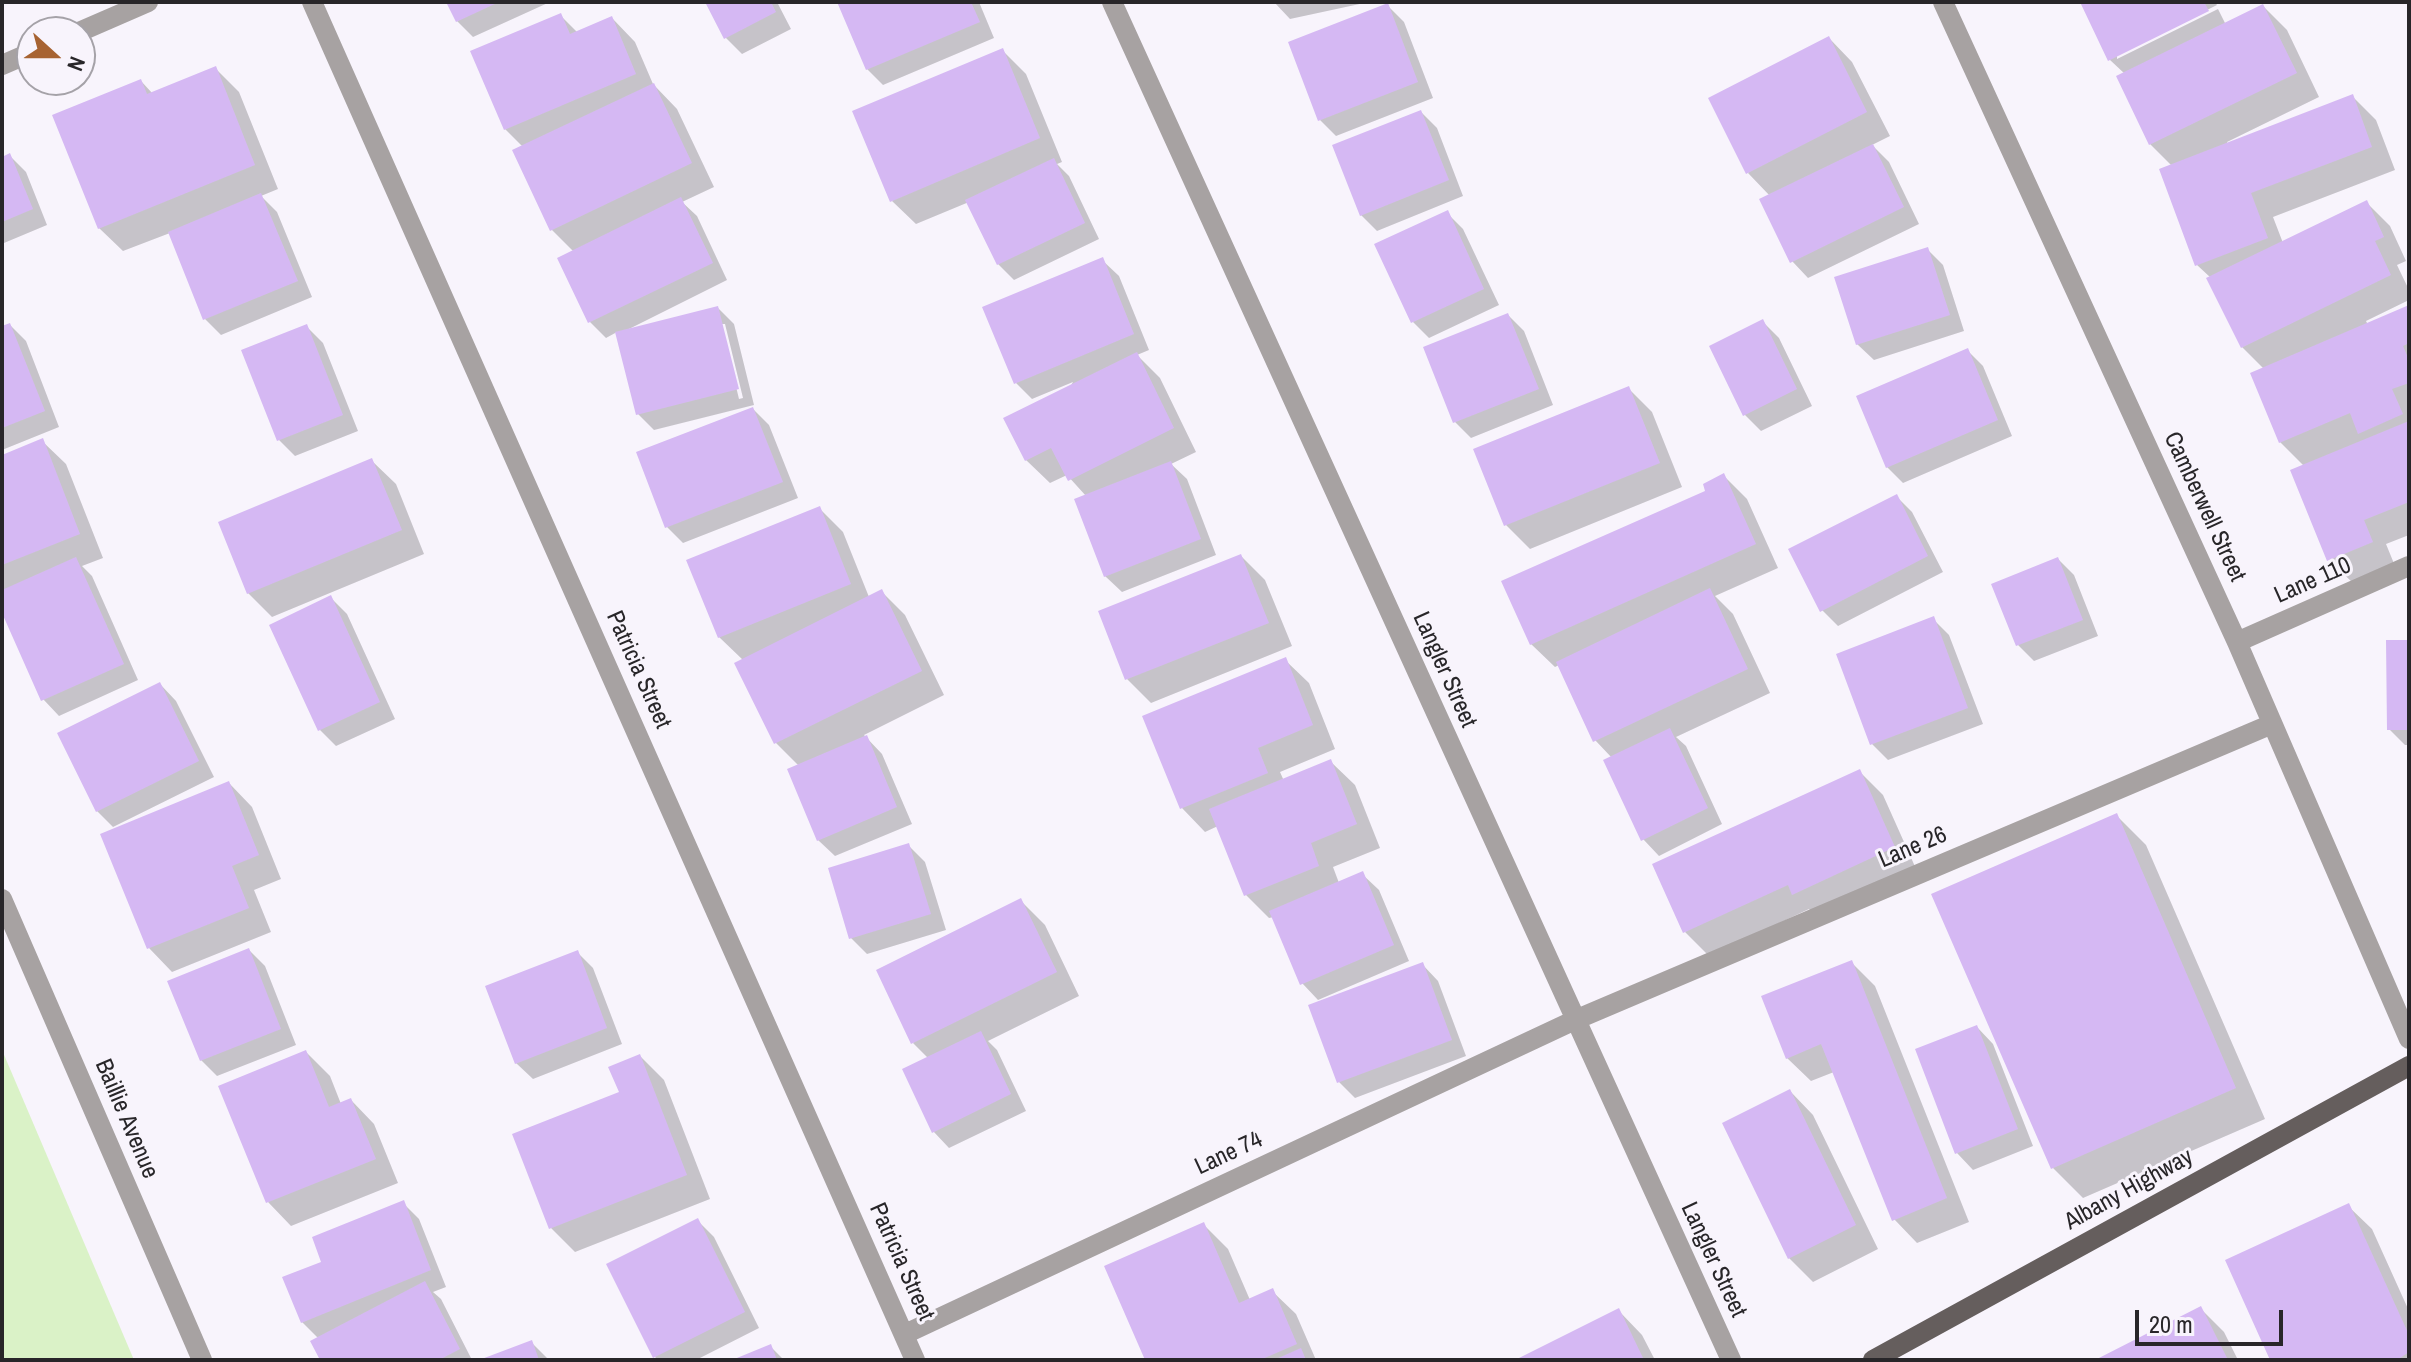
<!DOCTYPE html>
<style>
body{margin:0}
#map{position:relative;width:2411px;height:1362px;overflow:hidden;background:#f8f4fc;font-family:"Archivo Narrow",sans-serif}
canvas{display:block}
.frame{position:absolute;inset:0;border:4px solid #282629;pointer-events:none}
.north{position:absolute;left:16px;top:16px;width:80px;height:80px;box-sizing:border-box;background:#f8f4fc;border:2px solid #a5a2a8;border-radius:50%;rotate:111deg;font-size:22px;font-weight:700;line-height:32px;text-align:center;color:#282629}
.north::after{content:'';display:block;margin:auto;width:28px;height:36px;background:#a76332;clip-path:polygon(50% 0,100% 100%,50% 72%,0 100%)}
.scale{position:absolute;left:2135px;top:1310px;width:148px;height:36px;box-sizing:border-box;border:4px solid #282629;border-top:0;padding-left:10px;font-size:24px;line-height:28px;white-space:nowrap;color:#282629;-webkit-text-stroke:6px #f8f4fc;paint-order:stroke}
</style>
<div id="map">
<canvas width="2411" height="1362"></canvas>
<div class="frame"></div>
<div class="north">N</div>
<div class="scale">20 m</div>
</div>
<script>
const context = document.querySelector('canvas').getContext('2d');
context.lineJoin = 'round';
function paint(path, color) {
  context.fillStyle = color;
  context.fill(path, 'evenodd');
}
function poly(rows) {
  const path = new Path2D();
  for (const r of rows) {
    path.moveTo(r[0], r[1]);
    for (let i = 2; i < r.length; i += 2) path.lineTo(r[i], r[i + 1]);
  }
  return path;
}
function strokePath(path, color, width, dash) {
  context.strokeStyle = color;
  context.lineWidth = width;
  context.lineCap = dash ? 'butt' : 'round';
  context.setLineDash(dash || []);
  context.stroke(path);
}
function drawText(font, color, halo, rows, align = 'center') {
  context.font = font + ' "Archivo Narrow",sans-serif';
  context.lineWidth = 6;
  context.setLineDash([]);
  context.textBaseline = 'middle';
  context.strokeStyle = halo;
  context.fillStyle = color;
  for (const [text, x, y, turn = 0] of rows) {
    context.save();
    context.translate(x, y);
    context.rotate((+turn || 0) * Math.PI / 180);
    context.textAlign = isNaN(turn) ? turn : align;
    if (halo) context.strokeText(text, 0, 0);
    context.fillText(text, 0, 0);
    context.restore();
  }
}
paint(poly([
 [2,1050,134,1360,2,1360]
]), '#daf2c7');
paint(poly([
 [448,2,550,2,473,37,457,21],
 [707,2,777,2,791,29,742,54,726,38],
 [839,2,979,2,994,38,883,85,867,69],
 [1274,2,1369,2,1290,19],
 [2082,2,2215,2,2217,5,2117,55,2117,59,2218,9,2226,25,2263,6,2287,30,2319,97,2227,142,2228,145,2353,97,2376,120,2395,170,2273,217,2283,243,2366,202,2390,226,2406,261,2397,265,2409,290,2409,300,2366,321,2368,325,2409,307,2409,535,2386,544,2395,566,2353,583,2329,560,2304,466,2280,442,2264,369,2242,347,2211,278,2197,265,2172,166,2150,144,2125,74,2110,60],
 [1387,5,1404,22,1433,98,1336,136,1320,120],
 [560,15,578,33,612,18,635,42,653,84,677,109,714,187,682,202,697,216,727,280,623,332,718,308,734,324,754,405,654,430,638,414,617,332,606,338,590,322,574,252,552,230,523,147,505,129],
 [721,324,725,324,743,398,739,399],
 [1829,38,1852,62,1890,136,1872,145,1889,162,1919,224,1808,278,1792,261,1770,196,1748,173],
 [1002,50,1026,74,1062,162,1057,164,1069,176,1099,239,1014,280,998,264,969,202,916,224,892,201],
 [215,68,239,92,278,189,261,196,277,212,312,297,221,335,205,319,170,233,123,251,99,228,141,81,153,94],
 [1421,112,1437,128,1463,196,1377,231,1361,215],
 [10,156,26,172,47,225,4,243,2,159],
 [1447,213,1463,229,1499,305,1429,338,1413,322],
 [1927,249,1943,265,1964,331,1874,360,1857,344],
 [1102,260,1119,276,1149,350,1137,355,1160,378,1196,452,1171,464,1187,479,1216,555,1122,592,1105,576,1086,496,1067,475,1050,483,1026,460,1073,382,1032,399,1016,383],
 [1508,315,1524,331,1553,405,1471,438,1455,422],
 [1763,322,1779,338,1812,406,1761,431,1745,415,1712,347],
 [10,325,26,341,59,427,2,450,2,328],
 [307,327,323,343,358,431,295,456,279,440],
 [1967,350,1983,366,2012,436,1903,483,1887,467],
 [1628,388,1652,412,1682,487,1530,549,1506,525],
 [753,409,769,425,798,498,683,543,667,527],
 [42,441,66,464,103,558,82,566,92,576,138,680,59,716,43,699,2,608,2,457],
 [372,461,396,484,424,554,272,617,248,593],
 [1724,476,1747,499,1778,568,1715,596,1733,614,1770,693,1676,737,1686,746,1722,824,1659,856,1643,839,1612,758,1595,740,1559,665,1555,667,1531,644],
 [1896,496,1912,512,1943,572,1838,626,1822,610],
 [819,508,843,532,869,597,881,591,905,615,944,695,864,735,882,754,912,824,835,856,818,840,799,766,776,743,736,663,743,660,719,637],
 [1241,556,1265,580,1292,646,1151,703,1127,679],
 [2058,559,2074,575,2098,636,2034,661,2018,645],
 [331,598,347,614,395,719,336,746,320,730,272,626],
 [1933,619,1949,635,1983,724,1888,760,1872,744],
 [2409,642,2409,745,2405,745,2389,729],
 [1285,660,1309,683,1335,749,1280,772,1284,781,1331,762,1355,785,1380,848,1333,867,1339,883,1362,874,1379,890,1409,961,1318,1000,1302,983,1274,917,1269,918,1246,895,1218,826,1205,832,1182,808],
 [160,684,176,701,214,777,113,827,97,811],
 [1859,771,1883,795,1917,871,1817,917,1809,909,1709,956,1685,932],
 [229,783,252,807,281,879,254,890,271,932,172,972,149,948],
 [2116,815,2146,845,2265,1119,2083,1198,2053,1168],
 [909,846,925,862,946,930,867,954,851,938],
 [1021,901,1045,925,1079,996,988,1041,997,1050,1026,1111,949,1148,933,1131,928,1058,913,1043],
 [249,950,265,966,296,1045,217,1076,201,1060],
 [577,952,593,968,622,1044,533,1079,516,1063],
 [1851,962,1875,986,1969,1222,1917,1243,1894,1219,1834,1072,1811,1081,1787,1058],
 [1422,964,1438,981,1466,1056,1355,1098,1339,1082],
 [1977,1027,1993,1044,2033,1146,1973,1170,1957,1153],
 [306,1052,330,1076,341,1104,351,1100,374,1124,398,1183,291,1226,268,1202],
 [640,1056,664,1080,710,1199,575,1252,551,1228],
 [1790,1091,1813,1115,1878,1249,1813,1282,1789,1258],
 [403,1203,419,1219,446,1287,433,1292,441,1299,472,1360,322,1360,319,1339,302,1322,323,1263],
 [2348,1206,2372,1229,2409,1311,2409,1360,2273,1360],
 [698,1221,714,1237,759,1328,696,1360,658,1360,655,1357],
 [1204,1225,1228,1249,1250,1300,1272,1291,1296,1314,1316,1360,1147,1360],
 [2200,1308,2224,1332,2238,1360,2100,1360],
 [1619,1311,1642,1335,1655,1360,1520,1360],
 [531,1342,549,1360,485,1360],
 [770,1346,784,1360,737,1360]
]), '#0003');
paint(poly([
 [446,2,499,2,456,22],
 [705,2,771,2,776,12,724,39],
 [837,2,971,2,980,22,866,70],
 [2080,2,2204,2,2209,11,2108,61],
 [1388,3,1418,82,1318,121,1288,42],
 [2263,4,2297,73,2149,145,2116,76],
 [561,13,570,34,612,16,636,74,504,130,470,51],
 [1829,36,1867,112,1746,174,1708,98],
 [1003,48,1040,138,890,202,852,111],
 [216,66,255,165,98,229,52,115,141,79,147,94],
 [654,83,692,163,550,231,512,150],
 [2353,94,2372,147,2251,193,2268,238,2195,266,2159,169],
 [1421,110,1449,180,1360,216,1332,145],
 [1873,144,1904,207,1790,263,1759,199],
 [10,153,33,209,2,222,2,157],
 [1054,158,1085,223,997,265,965,200],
 [261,193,298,281,203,320,168,232],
 [681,197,713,263,588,323,557,258],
 [2367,200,2384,237,2375,241,2391,275,2241,348,2206,278],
 [1448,210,1484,289,1411,323,1374,244],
 [1928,247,1950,315,1856,345,1834,277],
 [1103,257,1134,334,1014,384,982,307],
 [2409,305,2409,343,2403,346,2409,360,2409,383,2392,389,2403,414,2358,434,2350,413,2279,443,2250,373],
 [718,306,739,389,636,415,615,332],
 [1508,313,1539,389,1453,423,1423,347],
 [1763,319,1797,389,1743,416,1709,346],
 [10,323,45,411,2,428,2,326],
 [307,324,343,415,277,441,241,350],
 [1968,348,1998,420,1886,468,1856,396],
 [1137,352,1174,428,1068,481,1051,448,1025,461,1003,418],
 [1629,386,1660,463,1504,526,1473,449],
 [753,407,783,482,665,528,636,452],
 [2409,421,2409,502,2364,520,2373,542,2327,561,2290,470],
 [43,438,80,534,2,565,2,455],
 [372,458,402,530,247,594,218,522],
 [1171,461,1201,539,1104,577,1074,499],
 [1724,473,1756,544,1530,645,1501,581,1705,491,1703,484],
 [1897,494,1928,556,1820,612,1788,549],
 [820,506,851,584,718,638,686,560],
 [1241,554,1269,623,1125,680,1098,611],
 [76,557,124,664,41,701,2,613,2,590],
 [2058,557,2083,620,2016,646,1991,584],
 [1710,588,1748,669,1593,742,1556,662],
 [882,589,922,671,774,744,734,663],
 [331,595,380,702,318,731,269,625],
 [1934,616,1968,708,1870,745,1836,654],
 [2386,640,2409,640,2409,730,2387,730],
 [1286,657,1313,725,1258,748,1268,773,1180,809,1142,716],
 [160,682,199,761,96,812,57,733],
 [1670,728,1708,808,1641,841,1603,760],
 [867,735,897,807,817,841,787,769],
 [1331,759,1357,824,1311,843,1319,866,1244,896,1209,809],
 [1860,769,1895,847,1792,895,1788,885,1683,933,1652,864],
 [229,781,259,855,232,866,249,908,147,949,100,834],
 [2117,813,2236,1088,2051,1169,1931,894],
 [909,843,931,914,849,939,828,868],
 [1363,871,1394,945,1300,985,1269,911],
 [1021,898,1057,972,911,1044,876,970],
 [249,948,281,1029,200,1061,167,981],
 [578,950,607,1028,515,1064,485,986],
 [1852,960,1947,1198,1892,1221,1821,1044,1786,1059,1761,996],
 [1423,962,1452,1040,1337,1083,1308,1005],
 [1977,1025,2018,1129,1955,1154,1915,1049],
 [981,1031,1011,1094,932,1133,902,1069],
 [306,1050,329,1107,351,1098,376,1159,266,1203,218,1086],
 [640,1054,687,1175,549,1229,512,1134,619,1092,608,1067],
 [1790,1089,1856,1225,1788,1259,1722,1123],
 [404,1200,431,1270,301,1323,282,1277,321,1262,312,1237],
 [2349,1203,2409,1335,2409,1352,2397,1360,2270,1360,2225,1260],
 [698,1218,745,1312,653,1358,606,1264],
 [1204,1222,1239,1303,1273,1288,1297,1344,1260,1360,1145,1360,1104,1266],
 [425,1281,460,1349,439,1360,320,1360,310,1341],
 [2201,1306,2228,1360,2095,1360],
 [1619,1308,1644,1360,1515,1360],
 [532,1340,539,1360,479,1360],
 [771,1344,777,1360,732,1360],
 [1301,1348,1306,1360,1274,1360]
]), '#d5b8f3');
strokePath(poly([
 [312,2,915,1360],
 [1112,2,1731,1360],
 [1943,2,2237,642,2409,1039],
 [79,32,148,2],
 [2,65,32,52],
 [2237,642,2409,566],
 [2,899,202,1360],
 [905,1334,1575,1020,2272,724]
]), '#a7a2a2', 20);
strokePath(poly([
 [1873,1360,2409,1066]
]), '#655e5d', 20);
drawText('24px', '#282629', '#f8f4fc', [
 ["Camberwell Street",2204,507,65],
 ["Lane 110",2313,581,-24],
 ["Patricia Street",638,670,66],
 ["Langler Street",1444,670,66],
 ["Lane 26",1913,848,-23],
 ["Baillie Avenue",126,1119,67],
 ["Lane 74",1229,1154,-25],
 ["Albany Highway",2129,1190,-29],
 ["Langler Street",1713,1260,65],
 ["Patricia Street",901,1262,66]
]);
</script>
